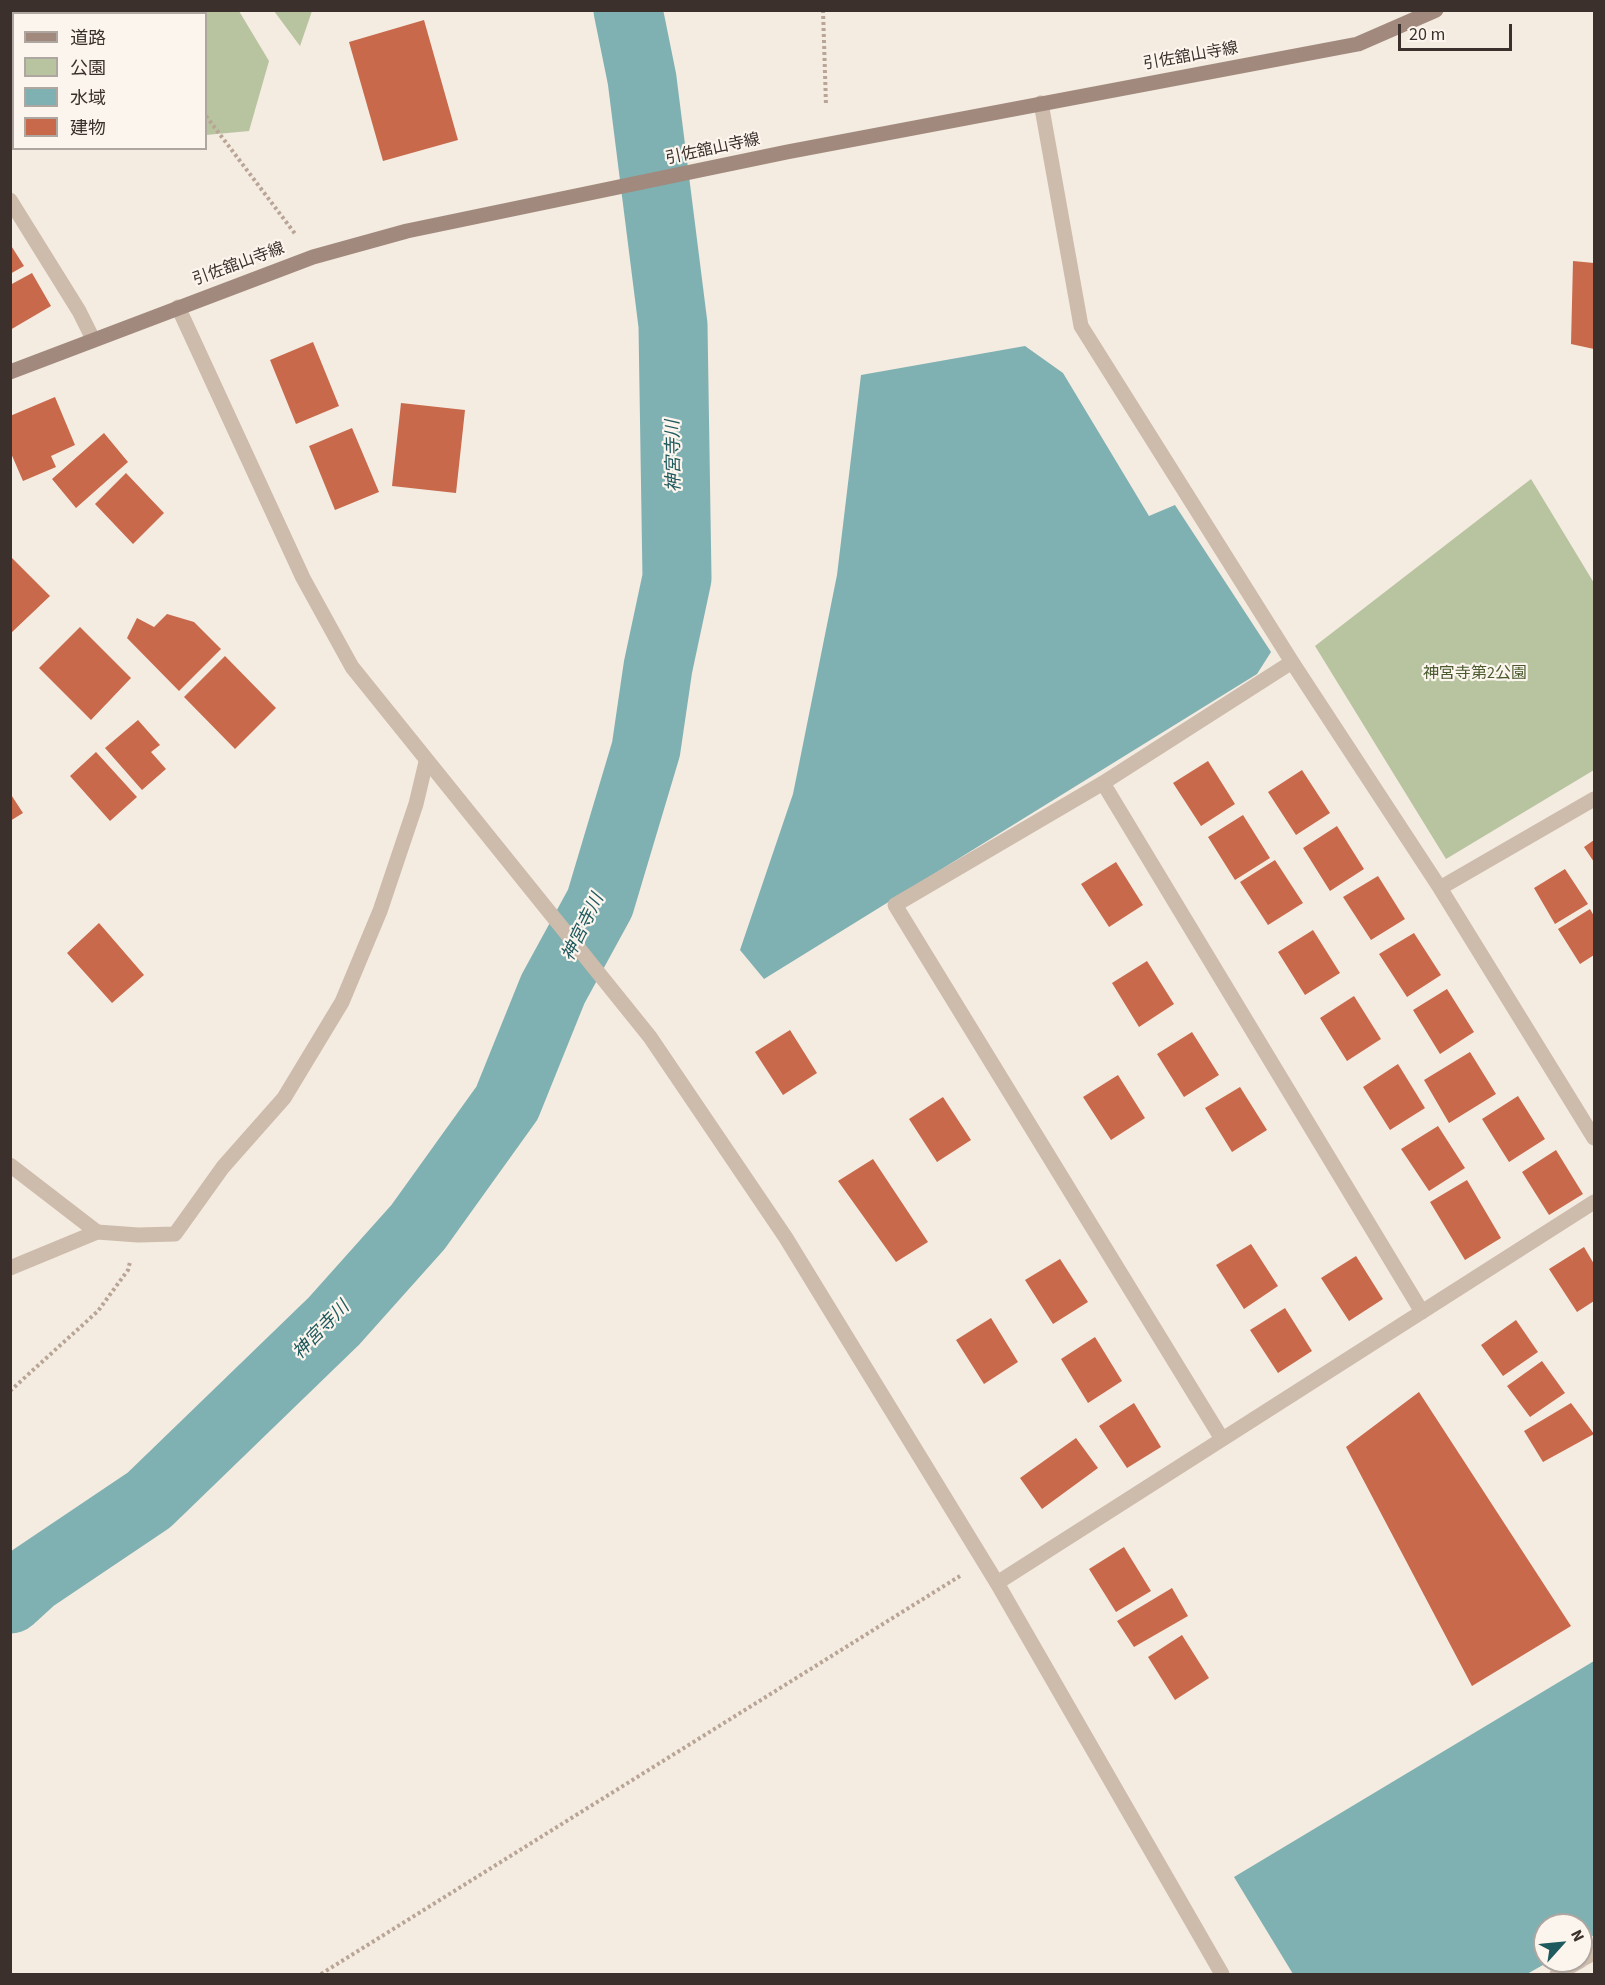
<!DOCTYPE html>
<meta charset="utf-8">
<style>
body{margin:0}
#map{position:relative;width:1605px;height:1985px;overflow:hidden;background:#f4ebe1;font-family:"Source Sans 3","Noto Sans JP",sans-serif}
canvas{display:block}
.frame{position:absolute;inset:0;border:12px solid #3b302b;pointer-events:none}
.legend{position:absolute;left:12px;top:12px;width:195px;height:138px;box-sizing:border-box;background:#fbf5ee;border:2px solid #aea6a0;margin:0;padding:8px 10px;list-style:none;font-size:18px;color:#3b302b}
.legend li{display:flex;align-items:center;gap:12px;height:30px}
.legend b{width:30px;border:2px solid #aea6a0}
.north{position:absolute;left:1533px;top:1913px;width:60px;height:60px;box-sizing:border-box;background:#fbf5ee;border:2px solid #aea6a0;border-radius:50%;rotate:63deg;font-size:16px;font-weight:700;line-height:24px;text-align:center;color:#3b302b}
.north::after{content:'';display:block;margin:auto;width:21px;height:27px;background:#1f5a5e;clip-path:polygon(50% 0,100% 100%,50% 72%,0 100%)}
.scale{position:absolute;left:1398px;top:24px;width:114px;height:27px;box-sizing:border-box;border:3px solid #3b302b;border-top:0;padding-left:8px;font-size:18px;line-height:21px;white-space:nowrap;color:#3b302b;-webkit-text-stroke:4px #fbf5ee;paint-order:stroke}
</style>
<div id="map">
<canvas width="1605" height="1985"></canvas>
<div class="frame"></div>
<ul class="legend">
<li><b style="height:8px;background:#a18a7d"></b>道路</li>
<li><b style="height:16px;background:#b8c4a0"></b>公園</li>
<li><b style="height:16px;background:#7fb0b2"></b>水域</li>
<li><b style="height:16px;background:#c8694b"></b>建物</li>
</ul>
<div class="north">N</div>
<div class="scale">20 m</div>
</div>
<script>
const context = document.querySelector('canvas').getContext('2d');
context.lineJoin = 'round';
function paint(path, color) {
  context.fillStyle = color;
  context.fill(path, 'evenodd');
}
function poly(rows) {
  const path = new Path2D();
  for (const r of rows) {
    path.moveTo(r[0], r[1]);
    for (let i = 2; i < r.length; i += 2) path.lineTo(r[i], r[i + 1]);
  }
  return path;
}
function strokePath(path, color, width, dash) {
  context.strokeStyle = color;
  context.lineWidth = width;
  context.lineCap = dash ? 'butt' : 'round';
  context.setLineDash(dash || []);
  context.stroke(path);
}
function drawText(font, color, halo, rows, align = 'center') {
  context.font = font + ' "Source Sans 3","Noto Sans JP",sans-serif';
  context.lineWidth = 4.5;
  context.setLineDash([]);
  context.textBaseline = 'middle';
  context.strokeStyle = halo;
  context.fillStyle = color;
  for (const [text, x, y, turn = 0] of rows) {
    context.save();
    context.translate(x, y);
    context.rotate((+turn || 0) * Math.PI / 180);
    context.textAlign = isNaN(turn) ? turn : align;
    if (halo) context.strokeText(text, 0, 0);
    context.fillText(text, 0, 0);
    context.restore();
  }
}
paint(poly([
 [67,11,239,11,269,61,249,131,206,135,206,14,70,14],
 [274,11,312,11,300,46],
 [1531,479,1594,583,1594,770,1446,859,1315,646]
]), '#b8c4a0');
paint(poly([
 [1025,346,1063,373,1149,516,1175,505,1271,652,1257,674,764,979,740,950,793,794,837,575,861,375],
 [1594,1661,1594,1935,1581,1943,1581,1925,1545,1925,1545,1961,1550,1961,1527,1974,1293,1974,1234,1877]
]), '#7fb0b2');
strokePath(poly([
 [10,1599,33,1578,149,1500,334,1321,418,1227,507,1103,553,989,600,903,646,749,658,667,677,578,673,325,642,79,628,10]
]), '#7fb0b2', 69);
paint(poly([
 [10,10,40,10,42,14,14,14,14,87,10,89],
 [424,20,458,140,383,161,349,42],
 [10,244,24,266,10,274],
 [1573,261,1594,263,1594,349,1571,344],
 [32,273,51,306,10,330,10,285],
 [313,342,339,406,296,424,270,360],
 [55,397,75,445,51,456,56,467,23,481,10,451,10,416],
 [401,403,465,410,456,493,392,486],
 [352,428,379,492,335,510,309,446],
 [104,433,128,462,76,508,52,479],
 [126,473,164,513,133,544,95,504],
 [10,556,50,596,10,634],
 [167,614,194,622,221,649,179,691,127,638,137,618,154,627],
 [80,627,131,678,91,720,39,668],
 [225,656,276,708,235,749,184,697],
 [138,720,160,745,151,752,166,769,142,790,105,748],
 [96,752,137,797,110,821,70,776],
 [1208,761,1235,804,1201,826,1173,783],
 [1302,770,1330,813,1296,835,1268,792],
 [10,793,23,813,10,821],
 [1243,815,1270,858,1235,880,1208,837],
 [1337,826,1364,869,1330,891,1303,848],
 [1594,840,1594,862,1584,847],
 [1275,860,1303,903,1268,925,1240,882],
 [1116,862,1143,905,1109,927,1081,884],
 [1565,869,1588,904,1555,924,1534,888],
 [1378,876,1405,919,1371,940,1343,897],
 [1590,909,1594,916,1594,955,1580,964,1558,929],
 [99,923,144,975,112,1003,67,953],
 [1313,930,1340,973,1305,995,1278,952],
 [1414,933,1441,975,1407,997,1379,954],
 [1147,961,1174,1004,1139,1027,1112,983],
 [1447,989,1474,1032,1440,1054,1413,1010],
 [1354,996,1381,1039,1347,1061,1320,1018],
 [790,1030,817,1073,783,1095,755,1052],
 [1192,1032,1219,1075,1184,1097,1157,1054],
 [1470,1052,1496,1094,1449,1123,1424,1080],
 [1398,1064,1425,1108,1390,1130,1363,1087],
 [1118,1075,1145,1118,1111,1140,1083,1097],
 [1240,1087,1267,1130,1232,1152,1205,1108],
 [1518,1096,1545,1139,1509,1162,1482,1119],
 [943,1097,971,1140,937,1162,909,1119],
 [1438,1126,1465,1168,1429,1191,1401,1149],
 [1556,1150,1583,1194,1549,1215,1522,1172],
 [873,1159,928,1242,896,1262,838,1181],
 [1467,1180,1501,1238,1465,1260,1430,1202],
 [1251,1244,1278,1286,1244,1309,1216,1265],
 [1584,1247,1594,1264,1594,1301,1577,1312,1549,1269],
 [1356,1256,1383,1299,1349,1321,1321,1278],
 [1060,1259,1088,1302,1053,1324,1025,1280],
 [1285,1308,1312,1351,1278,1373,1250,1330],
 [991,1318,1018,1362,984,1384,956,1340],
 [1516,1320,1538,1352,1503,1376,1481,1345],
 [1095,1337,1122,1381,1088,1403,1061,1359],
 [1542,1361,1565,1393,1530,1417,1507,1386],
 [1419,1392,1571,1626,1472,1686,1346,1447],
 [1134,1403,1161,1447,1127,1468,1099,1426],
 [1571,1403,1594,1434,1543,1462,1524,1431],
 [1076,1438,1098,1468,1042,1509,1020,1478],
 [1124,1547,1151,1591,1116,1612,1089,1569],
 [1172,1588,1188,1616,1134,1647,1117,1621],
 [1182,1635,1209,1678,1175,1700,1148,1657]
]), '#c8694b');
strokePath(poly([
 [127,10,130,14],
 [823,10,826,105],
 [206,116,296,235],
 [10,1391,98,1311,128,1270,130,1262],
 [321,1974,960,1576]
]), '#b9a596', 4, [3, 3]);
strokePath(poly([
 [10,200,79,311,93,339],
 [10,1165,97,1232]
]), '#cdbbac', 15);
strokePath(poly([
 [1041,103,1081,326,1292,662,1440,888,1594,1138],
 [1103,783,1422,1312],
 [1440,888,1594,799],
 [10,1268,97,1232,138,1235,175,1234,223,1167,284,1098,342,1002,380,911,416,804,426,762],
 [1222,1439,895,905,1103,783,1292,662],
 [997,1583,1594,1202],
 [1581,1960,1594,1953],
 [1557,1974,1580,1961]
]), '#cdbbac', 15);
strokePath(poly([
 [178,307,303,578,352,667,650,1037,786,1238,997,1583,1222,1974]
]), '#cdbbac', 15);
strokePath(poly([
 [10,372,313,257,407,231,787,152,1358,44,1436,10]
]), '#a18a7d', 15);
drawText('16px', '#3b302b', '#fbf5ee', [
 ["引佐舘山寺線",1191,57,-10],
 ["引佐舘山寺線",713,150,-12],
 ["引佐舘山寺線",239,265,-20]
]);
drawText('16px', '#4a5a2e', '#fbf5ee', [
 ["神宮寺第2公園",1475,674]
]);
drawText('italic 18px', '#1f5a5e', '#fbf5ee', [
 ["神宮寺川",675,456,-91],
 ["神宮寺川",584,928,-64],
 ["神宮寺川",322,1331,-46]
]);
</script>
